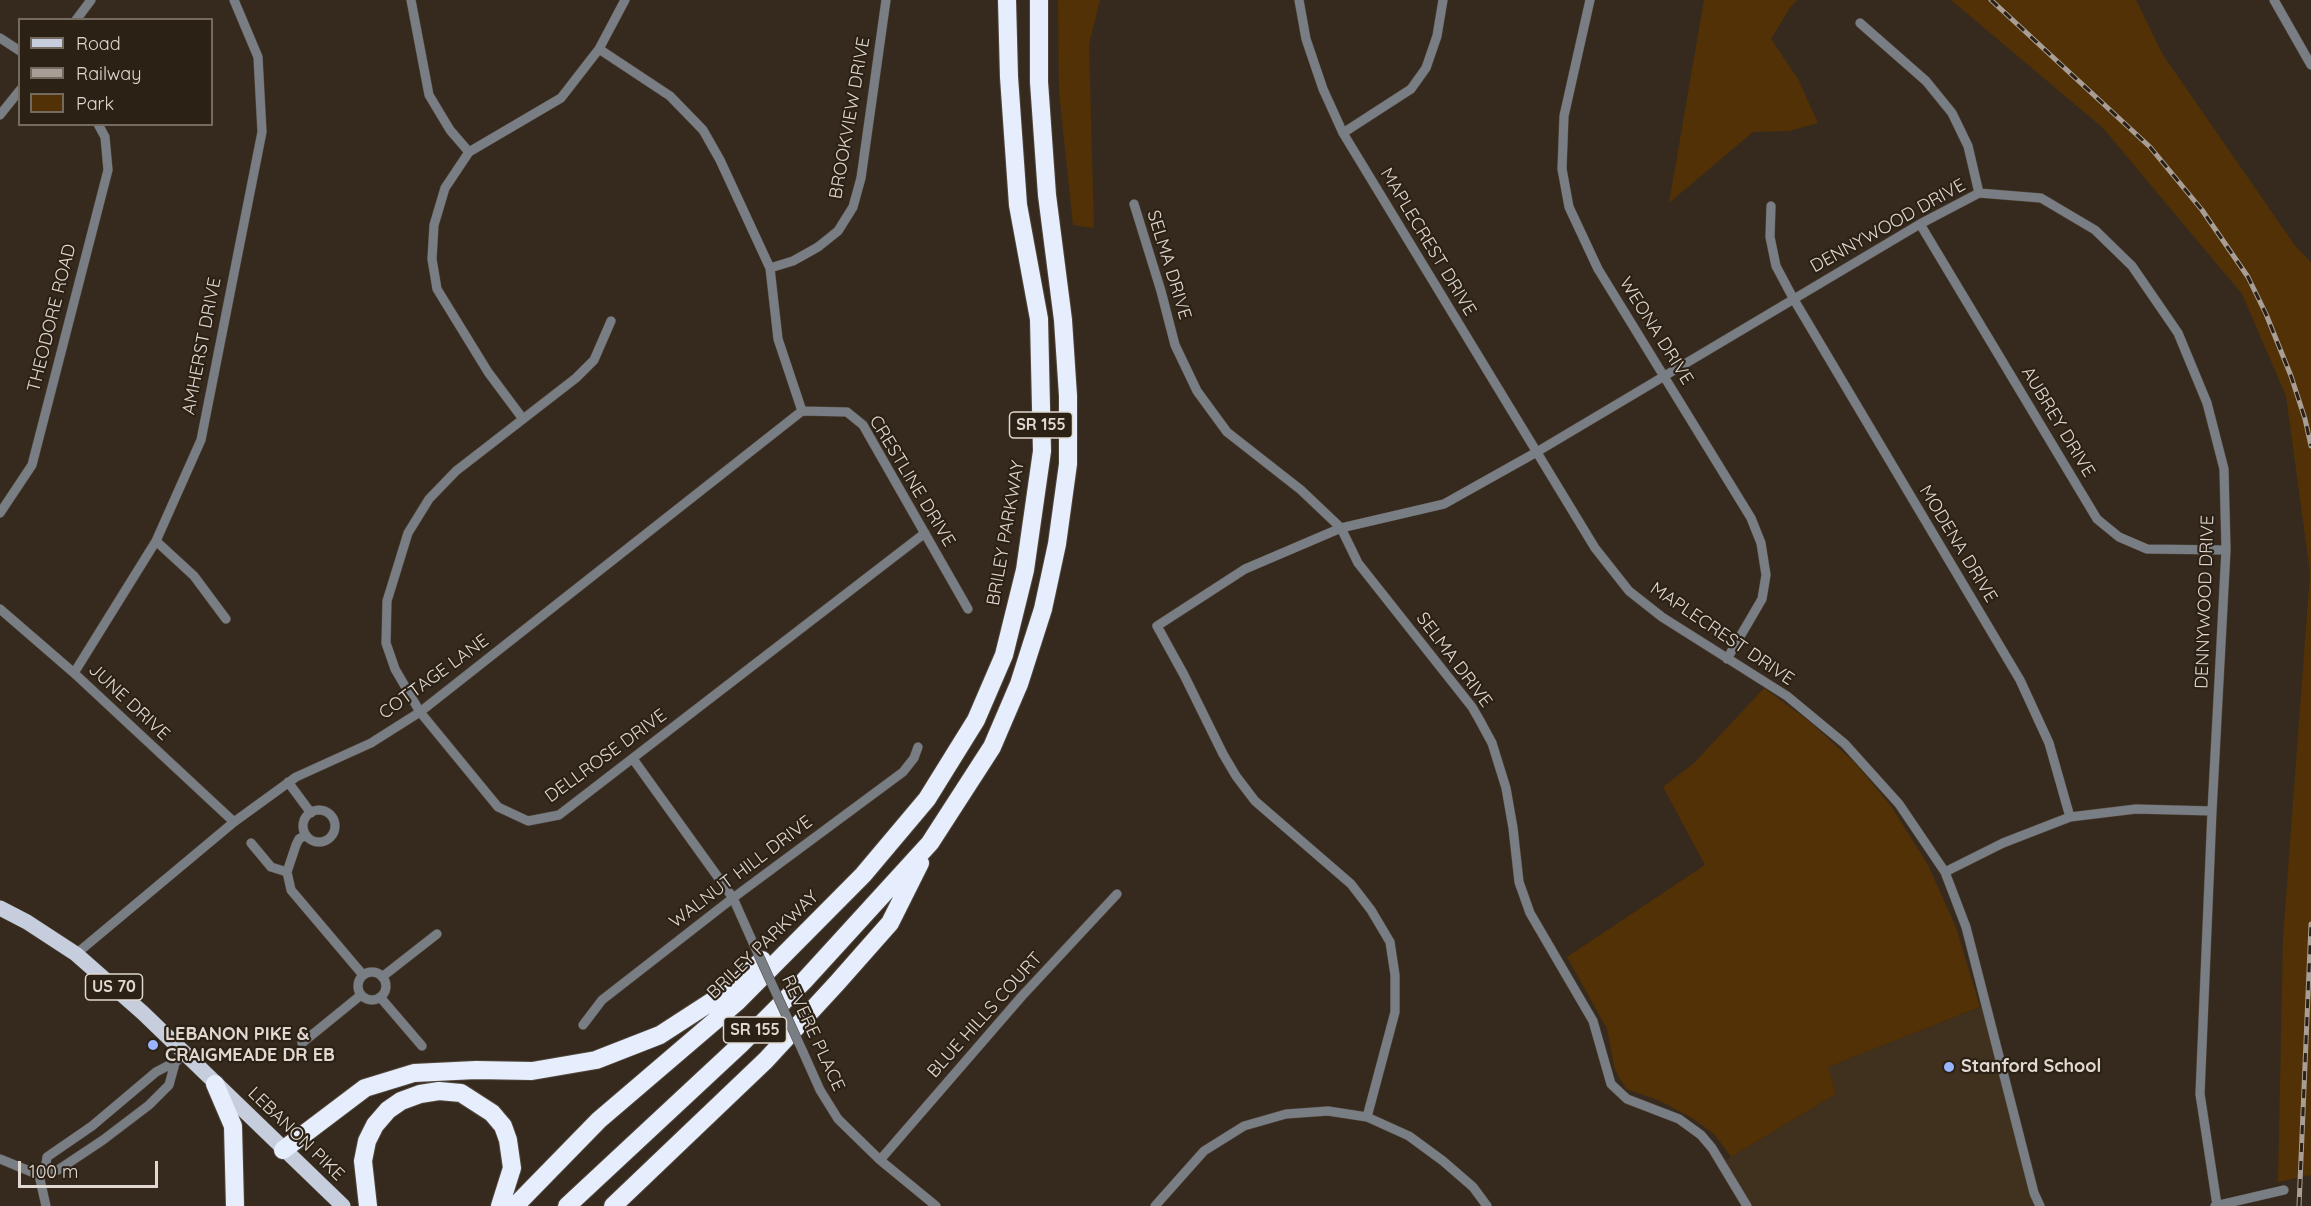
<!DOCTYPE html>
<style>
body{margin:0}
#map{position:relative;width:2311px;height:1206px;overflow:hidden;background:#362a1e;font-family:Quicksand,sans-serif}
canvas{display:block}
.legend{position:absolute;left:18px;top:18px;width:195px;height:108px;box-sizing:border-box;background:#2c2115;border:2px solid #746a60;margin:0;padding:8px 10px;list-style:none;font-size:18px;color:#e0d8d1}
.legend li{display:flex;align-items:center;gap:12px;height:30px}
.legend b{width:30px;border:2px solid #746a60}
.scale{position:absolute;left:18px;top:1161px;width:140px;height:27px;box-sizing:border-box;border:3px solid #e0d8d1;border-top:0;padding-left:8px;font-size:18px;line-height:21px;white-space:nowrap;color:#e0d8d1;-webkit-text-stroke:4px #2c2115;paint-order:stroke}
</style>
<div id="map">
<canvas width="2311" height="1206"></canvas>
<ul class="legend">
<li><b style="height:8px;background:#c6cddd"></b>Road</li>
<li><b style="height:8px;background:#a89e96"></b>Railway</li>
<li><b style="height:16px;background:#513105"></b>Park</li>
</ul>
<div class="scale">100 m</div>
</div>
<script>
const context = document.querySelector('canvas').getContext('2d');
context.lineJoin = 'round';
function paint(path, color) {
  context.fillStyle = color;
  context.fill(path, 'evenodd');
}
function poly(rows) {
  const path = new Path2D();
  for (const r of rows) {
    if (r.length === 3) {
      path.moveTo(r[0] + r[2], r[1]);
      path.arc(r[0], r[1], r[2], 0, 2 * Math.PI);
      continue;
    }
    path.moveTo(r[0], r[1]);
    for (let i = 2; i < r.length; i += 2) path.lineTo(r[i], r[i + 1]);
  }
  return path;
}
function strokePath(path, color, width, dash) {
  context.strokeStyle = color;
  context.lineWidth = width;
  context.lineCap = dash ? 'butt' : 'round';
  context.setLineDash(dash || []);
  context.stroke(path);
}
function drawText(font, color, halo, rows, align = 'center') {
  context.font = font + ' Quicksand,sans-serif';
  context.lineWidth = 4.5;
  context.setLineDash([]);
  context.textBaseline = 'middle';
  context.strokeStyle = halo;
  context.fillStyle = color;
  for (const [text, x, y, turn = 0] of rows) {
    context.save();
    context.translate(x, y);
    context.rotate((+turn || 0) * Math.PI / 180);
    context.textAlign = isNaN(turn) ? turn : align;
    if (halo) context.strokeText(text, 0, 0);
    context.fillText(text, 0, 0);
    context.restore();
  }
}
paint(poly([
 [1986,1005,2040,1206,1747,1206,1721,1163,1836,1094,1827,1067]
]), '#40301e');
paint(poly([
 [1058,0,1100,0,1089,44,1094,228,1073,225,1059,92],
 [1704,0,1797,0,1791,6,1771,39,1798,79,1818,123,1789,131,1753,132,1669,203],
 [1951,0,2136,0,2163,55,2296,247,2311,262,2311,1175,2278,1182,2283,937,2310,573,2286,396,2242,294,2103,128],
 [1764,688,1810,722,1855,763,1891,806,1928,865,1956,927,1980,1007,1828,1067,1836,1094,1731,1157,1715,1135,1694,1119,1658,1100,1626,1089,1615,1070,1607,1029,1567,957,1705,865,1663,787,1694,763]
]), '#513105');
const minor = poly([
 [411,0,429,95,450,130,469,152],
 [1299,0,1306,39,1323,89,1343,133,1595,548,1629,591,1662,617,1787,696,1845,744,1899,804,1945,872,1966,927,2034,1193,2040,1206],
 [1590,0,1564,116,1562,169,1569,207,1598,269,1751,518,1761,543,1766,575,1762,599,1727,659],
 [2274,0,2311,65],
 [76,20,91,0],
 [1860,23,1926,81,1952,113,1968,146,1979,193],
 [0,38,20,51],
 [599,49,670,96,703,130,720,160,770,268,778,339,802,411,847,412,863,425,968,609],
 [0,115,20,90],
 [1343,133,1411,89,1426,68,1437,36,1443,0],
 [1134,204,1161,291,1175,345,1197,391,1227,432,1301,490,1341,528,1358,563,1472,707,1479,719,1492,743,1506,788,1513,828,1519,882,1530,913,1593,1021,1611,1084,1627,1099,1679,1119,1701,1135,1712,1148,1747,1206],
 [1771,206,1770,237,1776,266,1793,298,2020,680,2049,743,2070,817],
 [1920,224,2097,519,2119,537,2147,549,2226,550],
 [770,268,793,261,818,247,838,231,853,207,861,178,886,0],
 [611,321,594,360,576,378,456,471,429,499,408,533,387,601,386,643,395,669,420,712,498,807,528,821,559,815,925,533],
 [523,419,488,372,437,289,432,259,434,225,445,188,469,152,561,98,599,49,625,0],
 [0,513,32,465,108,170,105,137,98,124],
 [156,541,194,576,226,619],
 [0,609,74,673,234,822],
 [74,673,156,541,201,440,262,132,258,57,234,0],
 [633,759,733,898,754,945],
 [288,782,311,813],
 [319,826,16],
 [251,843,271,867,287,872,291,890,363,975],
 [287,872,296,845,299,839,306,835],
 [1945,872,2003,843,2070,817,2136,809,2212,811],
 [76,954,234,822,296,777,371,743,420,712,802,411],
 [372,986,14],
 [382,977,437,934],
 [380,997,422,1046],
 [583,1025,602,1000,733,898,903,772,914,758,918,747],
 [302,1043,361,995],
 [803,1052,820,1090,838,1119,880,1160,936,1206],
 [1367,1117,1395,1012,1395,975,1390,942,1371,910,1351,884,1255,801,1236,776,1223,754,1184,675,1157,626,1245,569,1341,528,1444,504,1535,453,1920,224,1979,193,2041,198,2095,230,2132,266,2178,333,2207,403,2224,469,2226,550,2212,811,2200,1094,2217,1205],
 [0,1159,39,1175,45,1170,58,1170,103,1140,149,1105,169,1085,175,1063],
 [880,1160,1022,996,1117,894],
 [45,1170,47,1157,92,1126,156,1072,177,1061],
 [39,1175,46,1206],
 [1155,1206,1204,1151,1244,1126,1286,1114,1328,1111,1367,1117,1409,1136,1443,1161,1473,1187,1487,1206],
 [2215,1206,2284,1190]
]);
const primary = poly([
 [0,908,27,922,76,954,143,1013,343,1206]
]);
const motorway = poly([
 [215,1084,233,1126,235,1206],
 [283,1150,365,1088,414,1073,476,1070,532,1071,596,1060,660,1035,731,989,762,960],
 [368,1206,363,1161,367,1141,375,1125,388,1110,401,1101,420,1094,439,1091,461,1093,492,1113,503,1126,508,1140,512,1168,500,1206],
 [515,1206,599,1120,737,1002,863,875,927,799,976,720,1004,655,1025,570,1042,451,1039,319,1018,205,1009,77,1007,0],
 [567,1206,741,1044,804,981,930,843,992,747,1019,684,1043,609,1057,544,1068,464,1068,396,1063,320,1047,195,1039,82,1039,0],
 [613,1206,766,1060,837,983,890,923,920,863]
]);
strokePath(minor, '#51463b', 10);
strokePath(primary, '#51463b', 16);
strokePath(motorway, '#51463b', 20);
strokePath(minor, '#797d84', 9);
strokePath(primary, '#c6cddd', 15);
strokePath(motorway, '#e6edfc', 18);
const rail = poly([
 [1991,0,2150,147,2202,210,2248,277,2266,314,2291,376,2305,419,2311,446],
 [2299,1206,2311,924]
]);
strokePath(rail, '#a89e96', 5);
strokePath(rail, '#2c2115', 3, [9]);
const minorBridge = poly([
 [754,945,803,1052]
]);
strokePath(minorBridge, '#51463b', 10, []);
strokePath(minorBridge, '#797d84', 9);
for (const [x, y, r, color] of [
 [153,1045,6,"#99b5fd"],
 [1949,1067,6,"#99b5fd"]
]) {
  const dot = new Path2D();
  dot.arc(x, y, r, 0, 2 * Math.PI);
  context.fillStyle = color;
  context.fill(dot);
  strokePath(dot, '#2c2115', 2);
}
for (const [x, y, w] of [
 [1041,425,63],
 [114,987,57],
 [755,1030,63]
]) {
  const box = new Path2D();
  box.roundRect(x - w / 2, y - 13, w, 26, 4.5);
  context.fillStyle = '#2c2115';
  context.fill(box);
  strokePath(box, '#e0d8d1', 1.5);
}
drawText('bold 16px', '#e0d8d1', null, [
 ["SR 155",1041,425],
 ["US 70",114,987],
 ["SR 155",755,1030]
]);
drawText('18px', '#e0d8d1', '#2c2115', [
 ["BROOKVIEW DRIVE",850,118,-80],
 ["DENNYWOOD DRIVE",1888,226,-29],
 ["MAPLECREST DRIVE",1428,242,59],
 ["SELMA DRIVE",1169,265,73],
 ["THEODORE ROAD",52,318,-76],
 ["WEONA DRIVE",1656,331,58],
 ["AMHERST DRIVE",202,346,-79],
 ["AUBREY DRIVE",2058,422,59],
 ["CRESTLINE DRIVE",912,481,59],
 ["BRILEY PARKWAY",1006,533,-80],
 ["MODENA DRIVE",1958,544,59],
 ["DENNYWOOD DRIVE",2205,602,-88],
 ["MAPLECREST DRIVE",1722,634,34],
 ["SELMA DRIVE",1454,660,53],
 ["COTTAGE LANE",434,677,-36],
 ["JUNE DRIVE",129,702,43],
 ["DELLROSE DRIVE",606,756,-36],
 ["WALNUT HILL DRIVE",741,872,-37],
 ["BRILEY PARKWAY",763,945,-44],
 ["BLUE HILLS COURT",985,1015,-48],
 ["REVERE PLACE",813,1033,65],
 ["LEBANON PIKE",296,1134,44]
]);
drawText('bold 18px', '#e0d8d1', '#2c2115', [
 ["LEBANON PIKE &",165,1035],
 ["CRAIGMEADE DR EB",165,1056],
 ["Stanford School",1961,1067]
], 'left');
</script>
